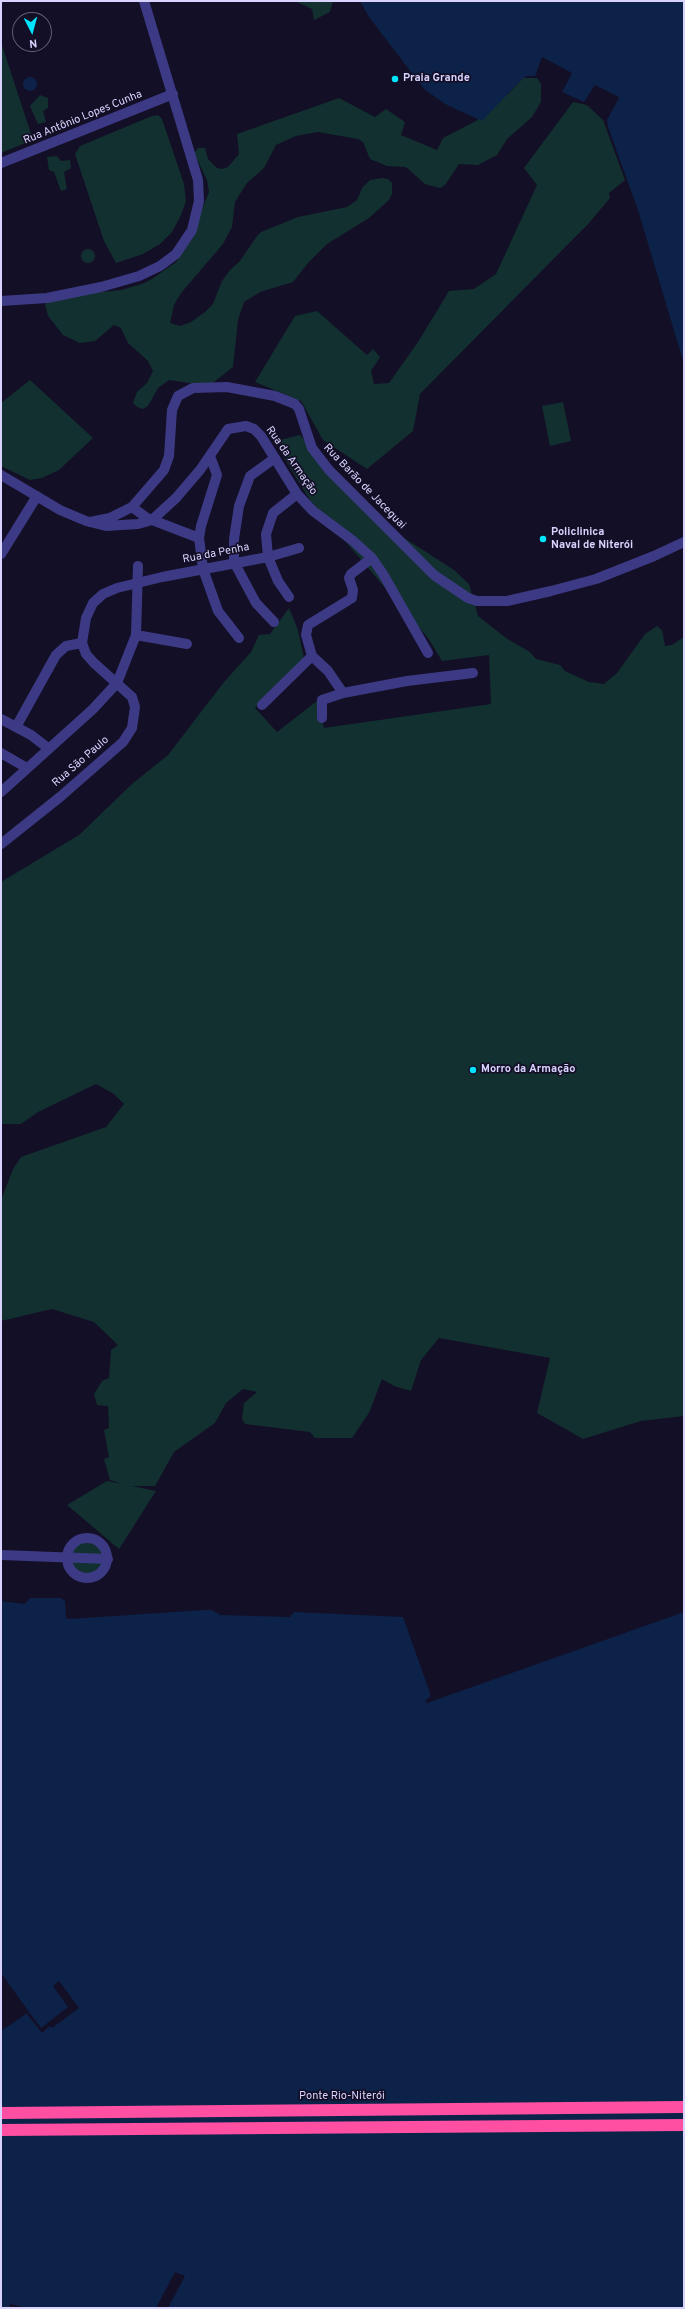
<!DOCTYPE html>
<meta charset="utf-8">
<style>
body{margin:0}
#map{position:relative;width:685px;height:2309px;overflow:hidden;background:#130f26;font-family:Overpass,sans-serif}
canvas{display:block}
.frame{position:absolute;inset:0;border:2px solid #d9d4ff;pointer-events:none}
.north{position:absolute;left:12px;top:12px;width:40px;height:40px;box-sizing:border-box;background:#130f26;border:1px solid #625e7d;border-radius:50%;rotate:174deg;font-size:11px;font-weight:700;line-height:16px;text-align:center;color:#d9d4ff}
.north::after{content:'';display:block;margin:auto;width:14px;height:18px;background:#00e5ff;clip-path:polygon(50% 0,100% 100%,50% 72%,0 100%)}
</style>
<div id="map">
<canvas width="685" height="2309"></canvas>
<div class="frame"></div>
<div class="north">N</div>
</div>
<script>
const context = document.querySelector('canvas').getContext('2d');
context.lineJoin = 'round';
function paint(path, color) {
  context.fillStyle = color;
  context.fill(path, 'evenodd');
}
function poly(rows) {
  const path = new Path2D();
  for (const r of rows) {
    if (r.length === 3) {
      path.moveTo(r[0] + r[2], r[1]);
      path.arc(r[0], r[1], r[2], 0, 2 * Math.PI);
      continue;
    }
    path.moveTo(r[0], r[1]);
    for (let i = 2; i < r.length; i += 2) path.lineTo(r[i], r[i + 1]);
  }
  return path;
}
function strokePath(path, color, width, dash) {
  context.strokeStyle = color;
  context.lineWidth = width;
  context.lineCap = dash ? 'butt' : 'round';
  context.setLineDash(dash || []);
  context.stroke(path);
}
function drawText(font, color, halo, rows, align = 'center') {
  context.font = font + ' Overpass,sans-serif';
  context.lineWidth = 3.5;
  context.setLineDash([]);
  context.textBaseline = 'middle';
  context.strokeStyle = halo;
  context.fillStyle = color;
  for (const [text, x, y, turn = 0] of rows) {
    context.save();
    context.translate(x, y);
    context.rotate((+turn || 0) * Math.PI / 180);
    context.textAlign = isNaN(turn) ? turn : align;
    if (halo) context.strokeText(text, 0, 0);
    context.fillText(text, 0, 0);
    context.restore();
  }
}
paint(poly([
 [295,1,333,1,330,12,314,20,312,9],
 [1,42,33,140,1,153],
 [523,78,537,78,541,84,541,102,532,117,507,139,497,155,478,165,459,164,445,185,440,188,425,184,406,167,387,166,370,159,363,142,358,139,318,132,296,136,276,145,264,168,247,183,235,202,232,227,223,244,181,293,174,305,170,323,180,326,191,322,205,312,213,304,222,281,230,270,240,261,257,236,261,232,298,217,347,207,357,200,362,188,370,180,382,178,388,179,392,183,392,194,389,200,369,218,327,244,308,263,293,282,260,292,244,302,238,320,233,367,209,386,169,380,158,388,148,406,143,409,137,407,133,403,137,392,147,383,153,371,148,361,128,343,121,328,114,325,95,341,80,343,63,335,48,316,45,304,54,297,121,290,142,284,152,279,176,262,186,247,209,192,207,180,194,153,198,148,205,148,208,159,217,168,222,169,228,167,239,154,237,134,339,98,375,117,386,109,405,122,401,135,437,150,443,138,476,121,509,93],
 [40,95,48,98,48,108,43,111,46,122,38,124,30,106],
 [573,102,587,105,603,120,625,180,609,193,610,198,589,223,420,394,413,431,367,469,323,440,301,401,255,382,295,316,317,311,367,355,373,349,380,357,371,371,374,384,389,383,418,342,449,291,474,289,496,274,537,185,524,168],
 [158,115,162,119,184,184,186,201,181,215,172,232,160,244,143,254,116,263,104,241,75,154,80,146,152,116],
 [57,156,61,161,70,160,71,168,64,172,67,189,61,191,54,172,49,170,47,157],
 [88,256,7],
 [30,380,93,438,59,470,42,478,30,480,1,466,1,403],
 [563,402,571,441,550,446,542,406],
 [300,435,381,523,454,570,469,584,478,616,506,638,530,652,536,659,560,665,565,671,589,682,604,684,617,673,645,634,657,626,662,630,665,646,672,645,684,637,684,1416,641,1421,583,1439,537,1413,550,1358,439,1338,421,1360,411,1391,394,1386,382,1379,369,1413,352,1438,315,1438,310,1432,245,1424,242,1419,244,1403,257,1392,243,1389,226,1403,215,1423,174,1452,155,1486,132,1486,156,1491,119,1549,67,1505,107,1481,123,1484,110,1480,104,1459,109,1457,104,1430,109,1428,108,1406,97,1405,94,1394,102,1381,109,1378,111,1350,118,1345,94,1322,52,1309,1,1321,1,1200,13,1169,21,1157,106,1127,124,1104,114,1094,96,1084,38,1112,21,1124,1,1124,1,882,79,835,132,784,168,755,224,682,251,652,259,635,270,634,289,608,298,630,304,658,255,708,277,732,317,701,324,728,491,704,489,655,442,661,428,638,310,500,281,453,280,440],
 [84,1540,97,1543,102,1547,105,1557,69,1556,73,1547],
 [69,1560,105,1560,102,1570,96,1574,83,1576,73,1570]
]), '#12302f');
paint(poly([
 [360,1,684,1,684,364,638,210,608,127,607,120,619,98,617,96,595,85,584,102,562,92,572,73,542,57,535,76,527,76,522,79,482,121,445,104,424,89,369,17],
 [30,84,7],
 [30,1598,61,1598,65,1601,66,1618,69,1619,204,1610,212,1610,220,1615,290,1617,294,1612,403,1617,430,1693,430,1697,425,1701,427,1703,684,1612,684,2308,27,2308,10,2304,9,2308,1,2308,1,2031,29,2012,1,1973,1,1601,25,1604]
]), '#0c2248');
paint(poly([
 [59,1981,79,2008,52,2028,50,2026,42,2033,27,2014,29,2012,41,2028,68,2007,53,1986],
 [175,2272,185,2276,168,2308,156,2308]
]), '#130f26');
strokePath(poly([
 [1,163,173,94],
 [1,301,47,298,101,287,139,276,160,266,176,254,192,230,199,201,198,180,144,1],
 [210,456,217,475,201,526,199,538,203,569,218,611,239,638],
 [1,475,60,510,86,521,106,526,138,524,152,520,176,498,200,470,228,429,246,426,254,429,261,436,297,494,313,511,352,540,372,558,383,574,428,653],
 [132,507,147,518,199,538],
 [90,522,110,518,132,507,164,470,169,456,172,410,178,396,193,388,227,387,275,396,295,404,299,409,312,448,329,470,434,575,468,598,477,601,507,601,551,591,596,579,654,556,684,542],
 [1,554,37,496],
 [289,597,278,581,268,557,266,534,273,513,297,494],
 [274,622,256,603,234,562,234,539,239,506,250,476,275,458],
 [136,635,187,644],
 [312,656,328,671,343,693,407,681,473,673],
 [262,705,312,656,306,635,308,625,352,598,353,590,349,578,351,574,372,558],
 [322,718,322,700,343,693],
 [1,719,31,735,48,748],
 [16,727,56,655,66,646,82,643],
 [1,753,27,768],
 [1,792,93,709,117,683,136,635,138,566],
 [1,844,60,797,123,742,132,728,135,707,132,697,94,663,86,654,82,643,86,618,93,603,103,594,117,588,162,577,268,557,299,548],
 [87,1558,20],
 [1,1555,108,1559]
]), '#3d3a85', 10);
strokePath(poly([
 [1,2113,684,2107],
 [1,2130,684,2125]
]), '#ff4fa3', 12);
for (const [x, y, r, color] of [
 [395,79,4,"#00e5ff"],
 [543,539,4,"#00e5ff"],
 [473,1070,4,"#00e5ff"]
]) {
  const dot = new Path2D();
  dot.arc(x, y, r, 0, 2 * Math.PI);
  context.fillStyle = color;
  context.fill(dot);
  strokePath(dot, '#130f26', 1.5);
}
drawText('bold 11px', '#d9d4ff', '#130f26', [
 ["Praia Grande",403,79],
 ["Policlinica",551,533],
 ["Naval de Niterói",551,546],
 ["Morro da Armação",481,1070]
], 'left');
drawText('11px', '#d9d4ff', '#130f26', [
 ["Rua Antônio Lopes Cunha",83,118,-22],
 ["Rua da Armação",291,461,55],
 ["Rua Barão de Jaceguai",364,487,46],
 ["Rua da Penha",216,554,-11],
 ["Rua São Paulo",81,762,-41],
 ["Ponte Rio-Niterói",342,2097]
]);
</script>
